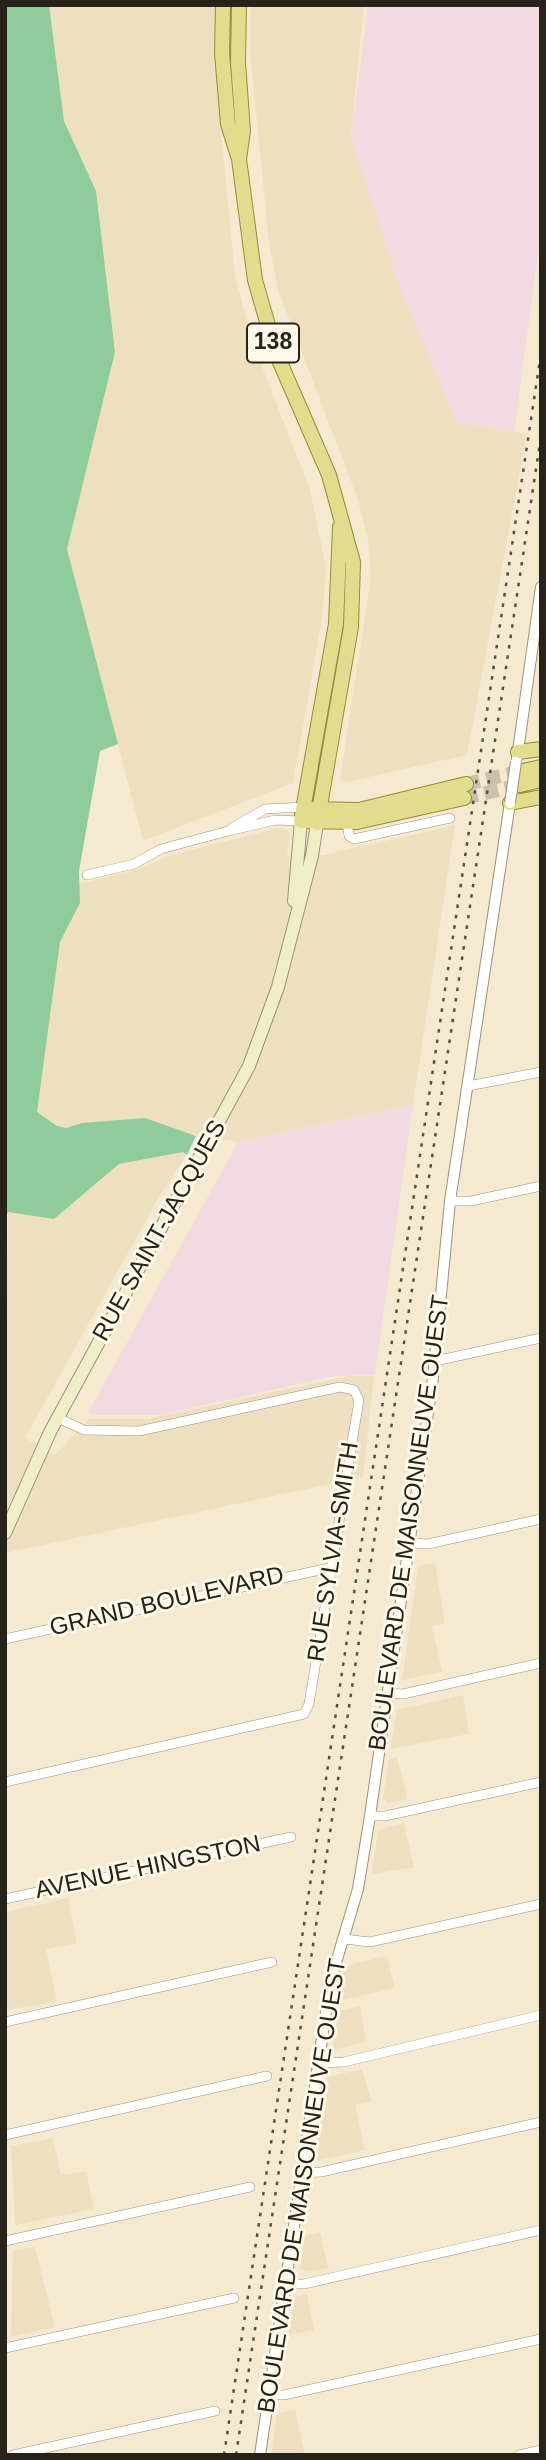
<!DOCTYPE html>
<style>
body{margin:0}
#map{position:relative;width:546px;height:2460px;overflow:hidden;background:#f5ead0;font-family:Arial,sans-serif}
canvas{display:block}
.frame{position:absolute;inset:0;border:7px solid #27231a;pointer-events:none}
</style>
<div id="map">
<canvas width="546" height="2460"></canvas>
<div class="frame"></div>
</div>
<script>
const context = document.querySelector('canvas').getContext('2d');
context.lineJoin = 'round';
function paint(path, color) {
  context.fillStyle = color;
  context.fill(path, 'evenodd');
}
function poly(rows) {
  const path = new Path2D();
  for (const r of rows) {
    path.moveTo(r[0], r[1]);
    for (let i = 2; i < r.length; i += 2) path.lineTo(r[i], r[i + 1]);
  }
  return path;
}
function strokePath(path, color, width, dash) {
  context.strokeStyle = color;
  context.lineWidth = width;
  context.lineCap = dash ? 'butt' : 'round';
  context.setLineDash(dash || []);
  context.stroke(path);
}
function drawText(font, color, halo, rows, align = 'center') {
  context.font = font + ' Arial,sans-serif';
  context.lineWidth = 6;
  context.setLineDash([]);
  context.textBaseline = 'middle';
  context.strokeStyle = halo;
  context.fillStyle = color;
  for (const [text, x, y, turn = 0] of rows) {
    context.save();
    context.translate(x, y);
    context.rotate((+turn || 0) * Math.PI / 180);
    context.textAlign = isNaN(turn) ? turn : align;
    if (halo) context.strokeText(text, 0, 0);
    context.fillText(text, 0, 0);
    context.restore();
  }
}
paint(poly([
 [49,5,215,5,216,79,235,276,253,344,310,489,326,568,322,619,293,783,143,841,67,549,115,352,96,191,64,121],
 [251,5,364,5,351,136,457,422,527,434,467,755,347,782,340,779,371,578,368,540,357,497,278,290,269,243,250,52],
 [455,825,413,1105,238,1142,180,1132,82,1123,67,1128,57,1127,37,1112,60,942,80,903,79,884,139,869,171,855,278,828,287,829,290,835,287,856,323,855],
 [183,1152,187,1155,162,1192,25,1438,55,1455,89,1419,147,1419,349,1376,374,1376,363,1477,5,1553,8,1212,54,1218,120,1164],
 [435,1563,445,1623,432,1626,442,1672,402,1680,418,1566],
 [463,1695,469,1734,390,1749,397,1710],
 [397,1757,408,1799,387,1803,383,1798,389,1759],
 [404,1823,414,1867,372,1874,378,1830],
 [68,1898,77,1943,46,1949,57,2002,5,2010,5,1912],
 [387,1956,395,1988,339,2001,344,1966],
 [360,2006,366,2042,333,2050,338,2011],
 [362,2069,372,2102,355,2105,365,2150,316,2161,327,2077],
 [53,2138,61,2175,86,2171,94,2209,15,2225,11,2146],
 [320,2232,328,2268,307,2272,300,2269,304,2236],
 [35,2247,55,2327,11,2337,13,2251],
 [307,2294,314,2330,288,2335,295,2297],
 [295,2410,305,2455,271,2455,277,2414]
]), '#eee0bf');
paint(poly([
 [368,5,541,5,541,233,514,432,457,422,398,282,351,136],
 [413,1105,375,1374,329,1377,161,1415,92,1415,89,1411,238,1142]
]), '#f2dae3');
paint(poly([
 [5,5,49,5,64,121,96,191,115,352,67,549,118,744,100,751,79,871,80,903,60,942,37,1112,57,1126,66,1128,82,1123,145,1118,196,1136,187,1155,183,1152,119,1164,54,1219,8,1212,5,1218]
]), '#8ecc9c');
strokePath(poly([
 [466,784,522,771],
 [464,798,520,785]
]), '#ccc2ac', 14, [14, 7]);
const minor = poly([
 [347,823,349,836,354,839,450,818],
 [232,828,265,809,304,807],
 [87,875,134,864,161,849,228,831,275,820,301,821],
 [468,1086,541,1072],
 [450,1201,471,1201,541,1186],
 [435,1361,541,1338],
 [410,1543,428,1544,541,1519],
 [5,1639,329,1568],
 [388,1693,403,1694,541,1663],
 [5,1782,304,1714,309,1704,359,1400,354,1390,340,1387,139,1431,84,1430,58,1418],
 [370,1816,385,1816,541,1782],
 [5,1899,291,1837],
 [344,1939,370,1942,541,1904],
 [5,2022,272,1962],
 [318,2063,344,2062,541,2015],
 [5,2135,267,2076],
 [302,2173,321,2172,541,2122],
 [5,2241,250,2187],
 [285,2284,304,2284,541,2230],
 [5,2348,234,2298],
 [269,2395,284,2395,541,2339],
 [13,2455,215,2411],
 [519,2455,541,2450]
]);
const tertiary = poly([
 [517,758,541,587],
 [260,2455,327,2005,335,1966,358,1889,370,1816,433,1378,450,1201,510,803]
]);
const secondary = poly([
 [294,901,301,821],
 [5,1533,50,1432,249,1066,278,987,312,856,317,823]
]);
const primary = poly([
 [223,5,222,53,228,124,238,156],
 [239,5,238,63,243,131,239,159,255,280,276,353,329,475,353,562,351,627,317,823],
 [340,527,336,624,301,821,357,822,464,798],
 [518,752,541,749],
 [522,771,541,767],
 [520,785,541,780],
 [510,803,541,797],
 [313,809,359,810,466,784]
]);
strokePath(minor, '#9a9179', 10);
strokePath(tertiary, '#9a9179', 12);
strokePath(secondary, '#9a9179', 14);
strokePath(primary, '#948d33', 16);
strokePath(minor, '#fff', 9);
strokePath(tertiary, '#fff', 10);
strokePath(secondary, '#f0eec6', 12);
strokePath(primary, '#e2dd8c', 14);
strokePath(poly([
 [224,2455,541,353],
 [236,2455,541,436]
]), '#565043', 2.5, [3.5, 7]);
const tertiaryBridge = poly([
 [510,803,516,762]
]);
strokePath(tertiaryBridge, '#9a9179', 12, []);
strokePath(tertiaryBridge, '#fff', 10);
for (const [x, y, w] of [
 [273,343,52]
]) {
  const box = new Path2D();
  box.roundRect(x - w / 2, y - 19.5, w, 39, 5);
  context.fillStyle = '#fef8e8';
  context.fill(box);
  strokePath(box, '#27231a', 2);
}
drawText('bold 23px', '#27231a', null, [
 ["138",273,343]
]);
drawText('24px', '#27231a', '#fef8e8', [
 ["RUE SAINT-JACQUES",160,1231,-61],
 ["BOULEVARD DE MAISONNEUVE OUEST",410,1523,-82],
 ["RUE SYLVIA-SMITH",334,1552,-81],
 ["GRAND BOULEVARD",167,1602,-13],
 ["AVENUE HINGSTON",148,1868,-12],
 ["BOULEVARD DE MAISONNEUVE OUEST",303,2186,-81]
]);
</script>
